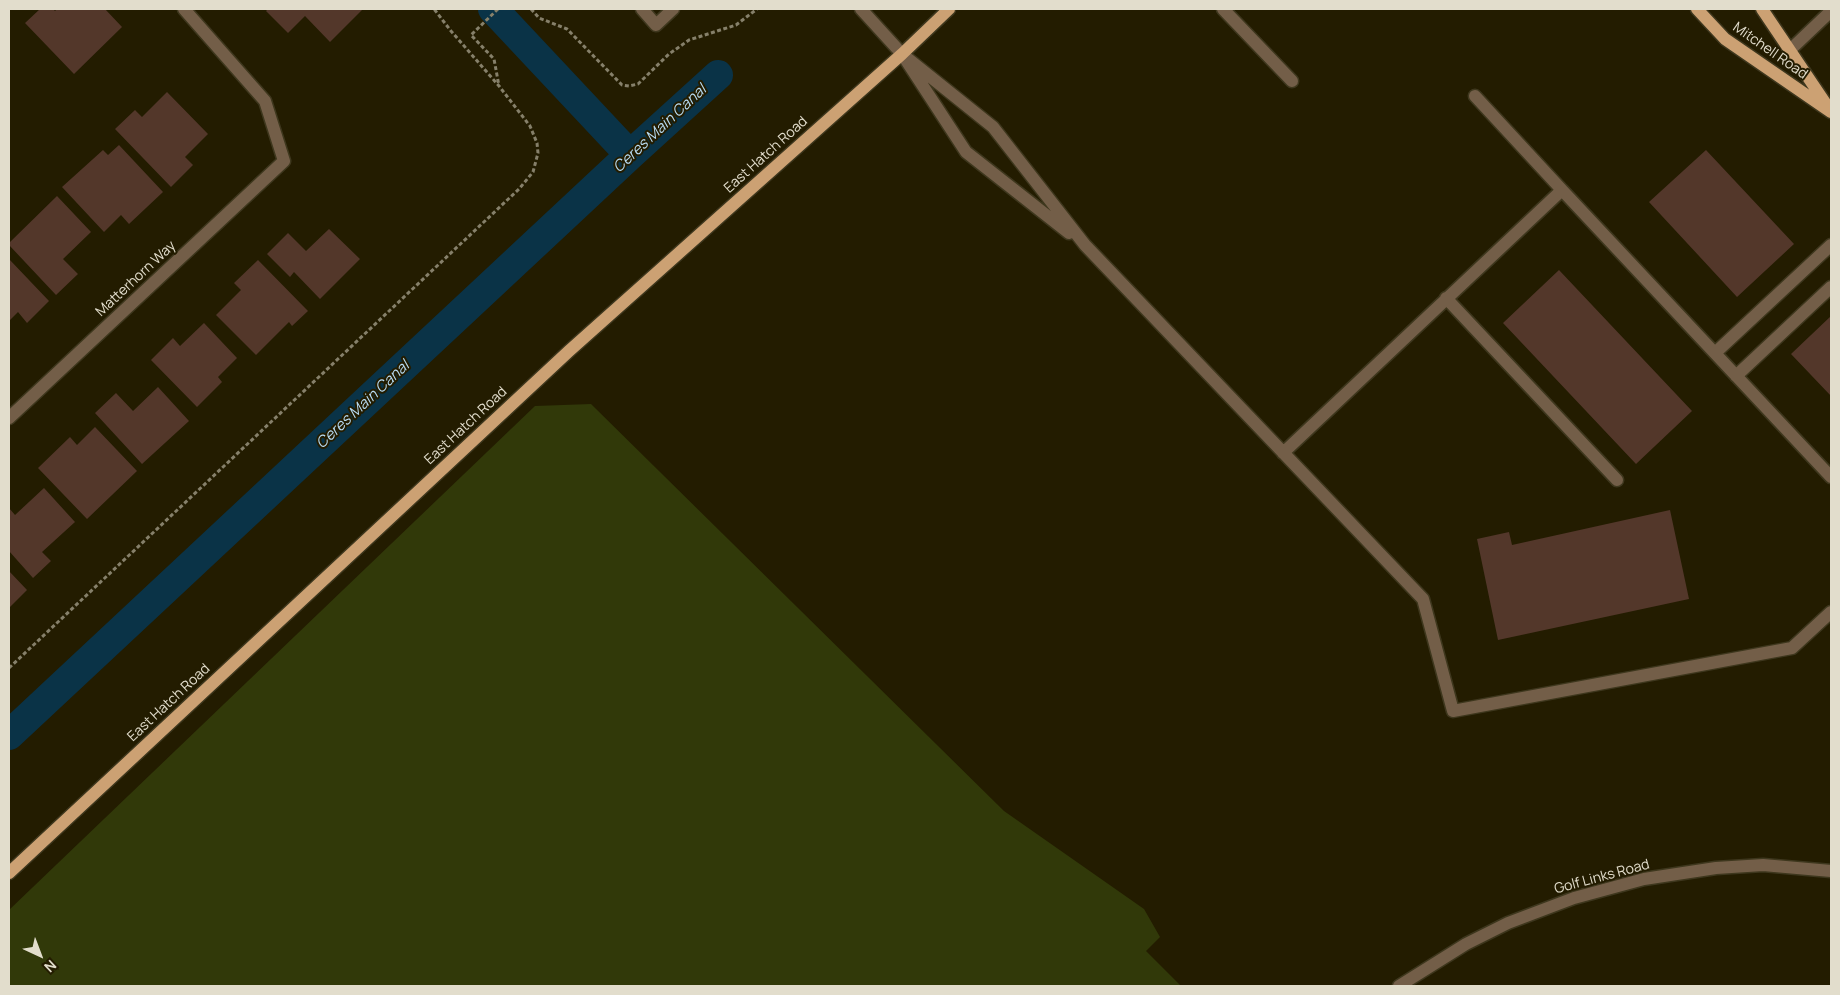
<!DOCTYPE html>
<style>
body{margin:0}
#map{position:relative;width:1840px;height:995px;overflow:hidden;background:#231c00;font-family:Manrope,sans-serif}
canvas{display:block}
.frame{position:absolute;inset:0;border:10px solid #e2ddcc;pointer-events:none}
.north{position:absolute;left:15px;top:930px;width:50px;height:50px;-webkit-text-stroke:4px #231c00;paint-order:stroke;rotate:137deg;font-size:14px;font-weight:700;line-height:20px;text-align:center;color:#e2ddcc}
.north::after{content:'';display:block;margin:auto;width:18px;height:22px;background:#e2ddcc;clip-path:polygon(50% 0,100% 100%,50% 72%,0 100%)}
</style>
<div id="map">
<canvas width="1840" height="995"></canvas>
<div class="frame"></div>
<div class="north">N</div>
</div>
<script>
const context = document.querySelector('canvas').getContext('2d');
context.lineJoin = 'round';
function paint(path, color) {
  context.fillStyle = color;
  context.fill(path, 'evenodd');
}
function poly(rows) {
  const path = new Path2D();
  for (const r of rows) {
    path.moveTo(r[0], r[1]);
    for (let i = 2; i < r.length; i += 2) path.lineTo(r[i], r[i + 1]);
  }
  return path;
}
function strokePath(path, color, width, dash) {
  context.strokeStyle = color;
  context.lineWidth = width;
  context.lineCap = dash ? 'butt' : 'round';
  context.setLineDash(dash || []);
  context.stroke(path);
}
function drawText(font, color, halo, rows, align = 'center') {
  context.font = font + ' Manrope,sans-serif';
  context.lineWidth = 4;
  context.setLineDash([]);
  context.textBaseline = 'middle';
  context.strokeStyle = halo;
  context.fillStyle = color;
  for (const [text, x, y, turn = 0] of rows) {
    context.save();
    context.translate(x, y);
    context.rotate((+turn || 0) * Math.PI / 180);
    context.textAlign = isNaN(turn) ? turn : align;
    if (halo) context.strokeText(text, 0, 0);
    context.fillText(text, 0, 0);
    context.restore();
  }
}
paint(poly([
 [591,404,1004,811,1144,909,1160,937,1146,951,1181,986,9,986,9,910,535,406]
]), '#313909');
strokePath(poly([
 [493,9,630,155],
 [9,735,630,155,718,75]
]), '#0a3347', 30);
paint(poly([
 [40,9,53,9,55,11,57,9,105,9,122,27,74,74,25,23],
 [268,9,363,9,330,42,305,16,288,33,266,11],
 [167,92,208,134,185,157,193,165,171,187,115,129,135,110,142,117],
 [119,145,163,192,129,224,121,215,104,232,62,187,103,150,108,155],
 [1706,150,1794,244,1737,297,1649,202],
 [57,196,91,232,63,259,78,274,56,295,9,245,9,243],
 [329,229,360,259,320,299,294,272,290,277,267,254,288,233,306,251],
 [9,259,49,301,27,323,18,312,9,321],
 [258,260,308,311,292,326,289,322,256,355,216,315,241,290,234,283],
 [1559,270,1692,411,1636,464,1503,323],
 [1831,316,1831,396,1791,354],
 [204,323,237,358,218,377,222,382,197,407,151,360,173,338,180,346],
 [158,387,189,421,142,464,95,413,116,393,133,411],
 [95,427,137,471,87,519,38,468,70,437,77,445],
 [44,488,75,522,42,552,51,561,33,578,9,551,9,508,15,515],
 [1670,510,1689,599,1498,640,1477,539,1509,532,1512,545],
 [9,571,27,590,9,608]
]), '#53372a');
const minor = poly([
 [642,9,656,25,673,9],
 [861,9,902,54,966,152,1069,233],
 [1223,9,1292,81],
 [1790,50,1831,11],
 [902,54,993,127,1085,245,1423,599,1453,711,1792,648,1831,612],
 [1475,96,1562,190],
 [1446,298,1617,480],
 [1715,353,1831,245],
 [1736,376,1831,287],
 [9,418,284,161,265,101,184,9],
 [1283,453,1562,190,1831,477],
 [1399,986,1466,944,1508,923,1574,898,1644,879,1716,868,1763,865,1831,871]
]);
const major = poly([
 [1697,9,1725,39,1831,112],
 [1762,9,1828,107],
 [9,873,569,351,902,54,949,9]
]);
strokePath(minor, '#3e371d', 15);
strokePath(major, '#3e371d', 15);
strokePath(poly([
 [498,9,471,35,494,59,499,86],
 [531,9,539,18,567,29,622,85,629,86,638,84,669,54,689,40,736,25,757,9],
 [9,668,519,189,533,172,538,153,537,143,530,126,499,86,451,31,434,9]
]), '#86806a', 3, [4, 2.5]);
strokePath(minor, '#735e48', 12);
strokePath(major, '#cca173', 12);
drawText('14px', '#e2ddcc', '#231c00', [
 ["Mitchell Road",1770,51,35],
 ["East Hatch Road",766,155,-42],
 ["Matterhorn Way",136,279,-43],
 ["East Hatch Road",466,426,-43],
 ["East Hatch Road",169,703,-43],
 ["Golf Links Road",1602,877,-15]
]);
drawText('italic 15px', '#b8dcf3', '#231c00', [
 ["Ceres Main Canal",660,129,-43],
 ["Ceres Main Canal",363,405,-43]
]);
</script>
